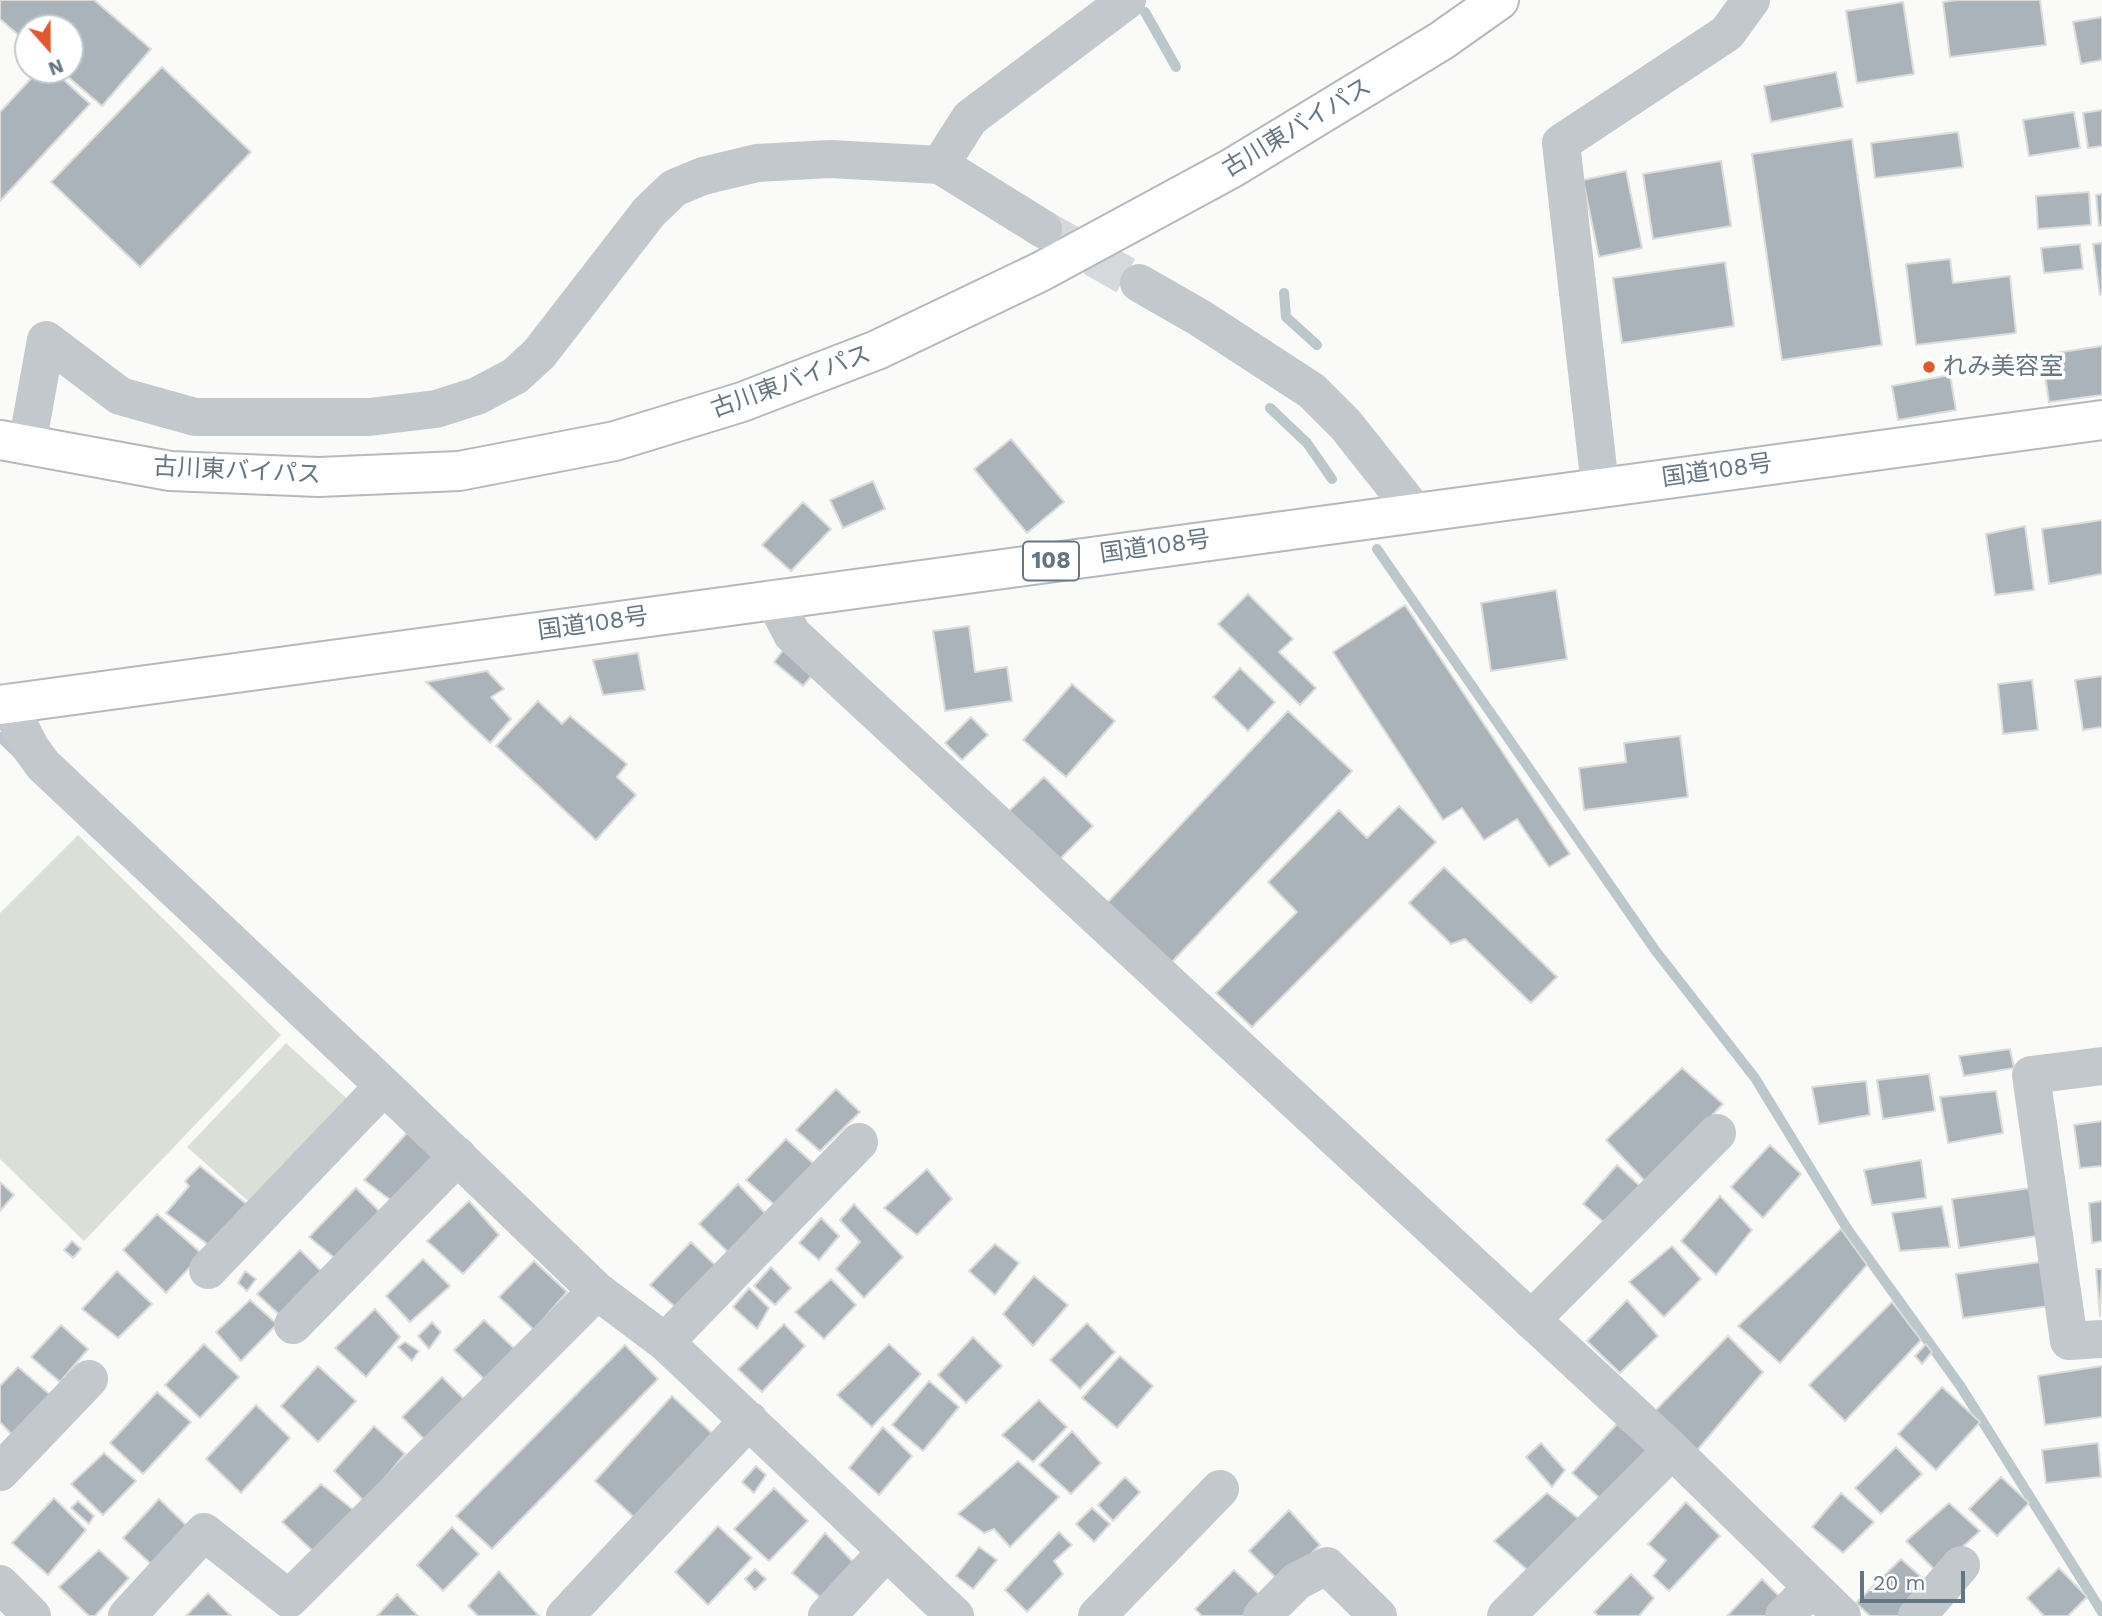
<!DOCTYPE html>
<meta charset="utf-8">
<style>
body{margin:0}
#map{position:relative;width:2102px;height:1616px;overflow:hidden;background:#fafaf8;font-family:"Work Sans",sans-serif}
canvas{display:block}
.north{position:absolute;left:14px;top:14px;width:70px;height:70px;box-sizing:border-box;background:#fff;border:2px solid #c1c8cd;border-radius:50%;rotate:159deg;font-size:19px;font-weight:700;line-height:28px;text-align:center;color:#657683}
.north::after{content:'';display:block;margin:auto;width:24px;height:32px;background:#e4572e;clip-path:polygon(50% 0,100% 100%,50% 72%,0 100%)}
.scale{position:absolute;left:1860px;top:1571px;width:105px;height:32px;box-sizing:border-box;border:4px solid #657683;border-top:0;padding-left:9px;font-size:21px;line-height:24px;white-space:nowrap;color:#657683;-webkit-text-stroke:5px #fff;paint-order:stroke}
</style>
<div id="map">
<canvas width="2102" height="1616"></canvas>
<div class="north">N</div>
<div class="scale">20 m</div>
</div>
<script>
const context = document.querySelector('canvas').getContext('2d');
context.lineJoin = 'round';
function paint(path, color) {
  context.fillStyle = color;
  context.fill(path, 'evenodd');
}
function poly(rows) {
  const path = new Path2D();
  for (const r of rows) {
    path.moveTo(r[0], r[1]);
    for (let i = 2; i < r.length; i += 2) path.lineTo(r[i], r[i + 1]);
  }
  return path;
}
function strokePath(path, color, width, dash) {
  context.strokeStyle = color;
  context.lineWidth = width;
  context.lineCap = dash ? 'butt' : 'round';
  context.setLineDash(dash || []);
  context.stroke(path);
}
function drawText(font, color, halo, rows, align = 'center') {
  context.font = font + ' "Work Sans","Noto Sans JP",sans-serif';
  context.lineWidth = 7;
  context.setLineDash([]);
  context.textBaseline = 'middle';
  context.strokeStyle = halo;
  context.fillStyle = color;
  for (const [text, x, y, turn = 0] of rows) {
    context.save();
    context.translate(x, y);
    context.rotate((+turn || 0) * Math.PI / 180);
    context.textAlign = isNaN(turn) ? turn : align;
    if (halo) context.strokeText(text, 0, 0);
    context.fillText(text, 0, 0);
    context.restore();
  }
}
paint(poly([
 [78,835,281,1035,84,1241,0,1159,0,913],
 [286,1043,355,1106,256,1208,187,1147]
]), '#dadfd7');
strokePath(poly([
 [1145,12,1176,67],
 [1284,293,1286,317,1317,345],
 [1270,408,1307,443,1332,479],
 [1377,549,1655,950,1755,1078,1848,1230,1961,1387,2102,1612],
 [0,737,17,753]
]), '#bbc7cb', 10);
const building = poly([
 [0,0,94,0,151,49,102,106,60,70,70,70,70,28,28,28,28,43,0,19,0,0],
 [1957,0,2040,0,2046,45,1950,57,1943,2,1957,0],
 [1903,2,1914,74,1857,83,1846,11,1903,2],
 [2102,17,2102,60,2081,64,2073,22,2102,17],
 [162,67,251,152,140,267,51,182,162,67],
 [39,70,53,70,90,104,0,201,0,112,39,70],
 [1836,72,1843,107,1771,122,1764,86,1836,72],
 [2102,110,2102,146,2088,148,2083,113,2102,110],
 [2074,112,2080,148,2029,156,2023,120,2074,112],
 [1958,132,1963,167,1875,178,1871,143,1958,132],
 [1852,139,1882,345,1782,360,1752,154,1852,139],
 [1721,161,1731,226,1653,239,1643,174,1721,161],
 [1626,171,1642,248,1599,257,1583,180,1626,171],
 [2089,192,2091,225,2038,229,2036,196,2089,192],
 [2102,194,2102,225,2099,226,2096,195,2102,194],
 [2102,243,2102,294,2100,295,2093,244,2102,243],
 [2080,244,2083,269,2044,273,2041,248,2080,244],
 [1950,259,1953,283,2010,276,2016,333,1916,345,1906,264,1950,259],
 [1725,262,1734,326,1622,343,1613,278,1725,262],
 [2102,346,2102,395,2049,402,2042,355,2102,346],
 [1950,375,1956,410,1898,420,1892,386,1950,375],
 [1011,439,1064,502,1027,533,974,469,1011,439],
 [873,481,885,509,843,528,830,500,873,481],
 [803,502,831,529,791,571,762,545,803,502],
 [2102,520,2102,574,2049,584,2042,529,2102,520],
 [2025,526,2034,590,1995,595,1986,534,2025,526],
 [1556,590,1567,659,1491,671,1481,603,1556,590],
 [1248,594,1293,639,1279,652,1316,688,1300,705,1218,624,1248,594],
 [1405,605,1570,854,1549,867,1517,819,1484,840,1462,808,1443,820,1333,652,1405,605],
 [969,626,975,672,1007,667,1012,701,945,711,933,631,969,626],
 [789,643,820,666,803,686,774,662,789,643],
 [638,653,645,690,603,695,593,660,638,653],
 [1240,668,1275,702,1248,731,1213,697,1240,668],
 [487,671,504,689,491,697,511,719,490,743,426,682,487,671],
 [2102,676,2102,727,2083,730,2075,680,2102,676],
 [2032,680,2038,730,2003,734,1998,684,2032,680],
 [1072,684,1115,721,1066,777,1023,740,1072,684],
 [538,701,562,724,570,716,627,764,617,777,636,795,596,840,496,746,538,701],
 [1288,711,1352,771,1171,963,1107,903,1288,711],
 [971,717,988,735,962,760,945,743,971,717],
 [1680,736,1688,797,1584,810,1579,768,1626,762,1624,743,1680,736],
 [1044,777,1093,826,1056,863,1007,813,1044,777],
 [1399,806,1436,842,1252,1027,1216,993,1297,912,1268,882,1339,810,1367,838,1399,806],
 [1444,867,1557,977,1531,1003,1465,939,1451,944,1409,903,1444,867],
 [2010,1049,2014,1068,1964,1076,1959,1056,2010,1049],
 [1682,1068,1723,1104,1647,1183,1606,1140,1682,1068],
 [1929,1074,1935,1111,1883,1119,1877,1080,1929,1074],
 [1866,1081,1870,1115,1819,1124,1812,1087,1866,1081],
 [836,1089,860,1112,820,1151,796,1130,836,1089],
 [1996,1091,2003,1133,1948,1143,1940,1097,1996,1091],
 [2102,1121,2102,1166,2080,1168,2074,1125,2102,1121],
 [407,1133,437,1160,397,1205,364,1180,407,1133],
 [786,1139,815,1165,778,1208,746,1180,786,1139],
 [1770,1145,1801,1174,1763,1218,1731,1187,1770,1145],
 [1921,1160,1926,1198,1872,1205,1864,1170,1921,1160],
 [1617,1165,1641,1187,1607,1225,1583,1204,1617,1165],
 [200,1166,250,1207,210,1246,166,1213,189,1186,185,1181,200,1166],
 [927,1169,952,1199,917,1235,884,1208,927,1169],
 [0,1182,14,1195,0,1211,0,1182],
 [738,1184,765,1213,731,1255,699,1224,738,1184],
 [356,1188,381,1213,337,1260,309,1237,356,1188],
 [2031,1188,2037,1236,1959,1248,1952,1199,2031,1188],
 [1720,1196,1752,1230,1716,1275,1681,1241,1720,1196],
 [469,1201,499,1235,463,1274,427,1241,469,1201],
 [2102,1201,2102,1241,2092,1243,2089,1203,2102,1201],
 [854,1204,903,1257,864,1298,836,1269,860,1242,840,1220,854,1204],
 [1942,1206,1950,1247,1900,1251,1892,1213,1942,1206],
 [157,1214,202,1254,166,1293,123,1250,157,1214],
 [821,1218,839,1236,819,1260,799,1243,821,1218],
 [1841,1229,1867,1265,1780,1363,1738,1326,1841,1229],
 [72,1241,81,1249,73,1258,64,1250,72,1241],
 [691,1242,719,1269,680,1311,650,1285,691,1242],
 [995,1244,1019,1263,995,1295,969,1271,995,1244],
 [1672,1246,1701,1279,1664,1317,1629,1282,1672,1246],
 [300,1250,325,1275,284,1319,257,1294,300,1250],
 [423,1259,450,1286,410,1322,386,1296,423,1259],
 [534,1261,567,1292,534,1330,499,1297,534,1261],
 [2040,1262,2049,1306,1963,1318,1956,1274,2040,1262],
 [771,1267,791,1288,775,1305,754,1286,771,1267],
 [2096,1269,2102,1269,2100,1316,2096,1269],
 [117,1271,152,1304,118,1338,82,1309,117,1271],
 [245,1271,256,1279,247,1291,238,1283,245,1271],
 [1034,1276,1068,1305,1033,1346,1003,1314,1034,1276],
 [831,1279,856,1305,824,1339,795,1312,831,1279],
 [749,1288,769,1308,757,1329,733,1307,749,1288],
 [250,1300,277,1324,241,1361,216,1332,250,1300],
 [1627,1300,1658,1336,1620,1373,1587,1341,1627,1300],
 [1892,1302,1921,1340,1845,1421,1809,1385,1892,1302],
 [375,1309,400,1337,366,1377,335,1348,375,1309],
 [484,1320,516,1350,485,1380,454,1350,484,1320],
 [432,1322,441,1332,429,1349,418,1336,432,1322],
 [1087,1323,1115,1352,1080,1389,1050,1360,1087,1323],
 [784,1324,805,1346,762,1392,738,1369,784,1324],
 [61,1325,88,1349,60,1382,31,1357,61,1325],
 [1728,1336,1763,1372,1694,1454,1652,1414,1728,1336],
 [973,1337,1002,1366,966,1403,938,1375,973,1337],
 [405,1342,419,1351,412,1361,398,1347,405,1342],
 [204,1344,239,1377,200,1418,165,1385,204,1344],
 [889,1344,921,1374,872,1427,837,1395,889,1344],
 [1926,1344,1932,1352,1922,1364,1915,1356,1926,1344],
 [625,1345,658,1379,492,1549,456,1516,625,1345],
 [1120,1356,1153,1386,1117,1428,1082,1398,1120,1356],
 [318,1366,356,1401,318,1442,281,1406,318,1366],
 [2102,1366,2102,1417,2045,1425,2038,1376,2102,1366],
 [18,1367,55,1399,16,1439,0,1422,0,1386,18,1367],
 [442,1377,467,1402,429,1444,402,1417,442,1377],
 [929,1381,959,1407,923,1451,892,1425,929,1381],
 [1942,1387,1980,1422,1936,1470,1898,1434,1942,1387],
 [157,1392,191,1422,143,1474,110,1443,157,1392],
 [672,1396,716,1437,638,1521,595,1481,672,1396],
 [1039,1400,1067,1427,1033,1462,1002,1435,1039,1400],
 [256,1405,290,1438,241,1493,206,1459,256,1405],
 [1617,1424,1652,1454,1604,1502,1572,1473,1617,1424],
 [374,1426,405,1454,365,1502,334,1471,374,1426],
 [883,1427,912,1456,879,1495,849,1468,883,1427],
 [1072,1431,1101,1463,1071,1494,1039,1465,1072,1431],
 [1541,1443,1565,1470,1552,1487,1526,1457,1541,1443],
 [2098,1443,2101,1477,2046,1483,2042,1450,2098,1443],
 [1896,1447,1922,1474,1881,1514,1855,1488,1896,1447],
 [104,1453,136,1481,103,1515,71,1484,104,1453],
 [1018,1461,1059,1497,1010,1547,994,1529,984,1533,958,1514,1018,1461],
 [756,1466,766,1475,754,1493,742,1482,756,1466],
 [1125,1477,1140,1492,1113,1521,1098,1505,1125,1477],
 [2001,1477,2029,1503,1997,1536,1969,1509,2001,1477],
 [321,1484,356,1512,317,1555,282,1522,321,1484],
 [774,1488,808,1521,769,1561,734,1529,774,1488],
 [1547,1493,1584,1523,1532,1574,1494,1541,1547,1493],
 [1841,1493,1874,1522,1843,1553,1812,1527,1841,1493],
 [54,1498,86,1530,48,1575,12,1543,54,1498],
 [159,1499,189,1528,153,1566,123,1538,159,1499],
 [78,1501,94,1516,89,1524,71,1508,78,1501],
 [1686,1502,1720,1536,1669,1591,1653,1576,1666,1560,1648,1544,1686,1502],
 [1949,1503,1980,1531,1936,1571,1906,1541,1949,1503],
 [1092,1508,1110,1524,1094,1542,1076,1524,1092,1508],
 [1289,1510,1320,1545,1281,1583,1249,1551,1289,1510],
 [718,1526,752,1558,708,1605,675,1572,718,1526],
 [452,1527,479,1554,443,1591,417,1565,452,1527],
 [1059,1532,1072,1545,1054,1561,1063,1574,1027,1612,1005,1590,1059,1532],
 [825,1533,859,1568,828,1604,792,1573,825,1533],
 [979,1547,997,1560,973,1589,956,1576,979,1547],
 [99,1550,129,1578,95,1616,89,1616,59,1587,99,1550],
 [1901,1559,1928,1583,1898,1616,1870,1616,1856,1603,1901,1559],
 [2059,1568,2087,1597,2068,1616,2044,1616,2027,1598,2059,1568],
 [755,1569,766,1579,755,1590,745,1579,755,1569],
 [1234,1570,1264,1599,1248,1616,1202,1616,1195,1609,1234,1570],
 [499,1571,539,1616,478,1616,468,1606,499,1571],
 [1631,1574,1654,1598,1639,1616,1598,1616,1594,1612,1631,1574],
 [1762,1579,1784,1601,1770,1616,1727,1616,1762,1579],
 [208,1593,231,1616,186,1616,208,1593],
 [397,1594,418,1616,377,1616,397,1594]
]);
paint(building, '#aab3b9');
strokePath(building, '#dcdcda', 2);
strokePath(poly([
 [1043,229,1139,283]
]), '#d5d9db', 38, [38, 19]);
const highway = poly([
 [0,440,170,471,319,477,459,471,615,441,742,402,877,350,1040,272,1232,168,1441,41,1499,0],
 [0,705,2102,420]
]);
strokePath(highway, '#b4b9bd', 42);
strokePath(poly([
 [940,165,970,118,1127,0],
 [1139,283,1200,318,1312,391,1345,424,1415,512],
 [27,445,46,340,120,396,195,417,369,417,436,409,477,396,515,376,539,354,649,212,674,188,703,176,757,163,830,159,940,165,1043,229],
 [1600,486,1561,143,1727,33,1751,0],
 [774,599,792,634,1672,1450,1842,1616],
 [8,703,30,747,43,765,384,1086,597,1291,665,1342,955,1616],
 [2102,1066,2031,1075,2069,1341,2102,1339],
 [208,1270,384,1086],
 [1531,1320,1717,1133],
 [293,1325,458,1156],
 [665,1342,859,1142],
 [0,1472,89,1379],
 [0,1584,32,1616],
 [127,1616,204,1532,289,1599,597,1291],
 [565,1616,749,1420],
 [827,1616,885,1553],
 [1097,1616,1220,1489],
 [1262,1616,1297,1581,1327,1566,1378,1616],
 [1506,1616,1672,1450],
 [1784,1616,1812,1588],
 [1917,1616,1961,1565]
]), '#c3c8cc', 38);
strokePath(highway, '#fff', 38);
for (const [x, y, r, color] of [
 [1929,367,7,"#e4572e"]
]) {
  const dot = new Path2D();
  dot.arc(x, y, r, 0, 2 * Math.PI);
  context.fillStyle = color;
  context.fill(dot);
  strokePath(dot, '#fff', 2.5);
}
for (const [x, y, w] of [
 [1051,561,56]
]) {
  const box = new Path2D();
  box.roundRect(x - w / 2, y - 19.5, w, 39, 5);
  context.fillStyle = '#fff';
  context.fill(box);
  strokePath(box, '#657683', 2);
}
drawText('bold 23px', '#657683', null, [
 ["108",1051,561]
]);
drawText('24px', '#657683', '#fff', [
 ["古川東バイパス",1297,128,-31],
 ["古川東バイパス",791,382,-20],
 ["古川東バイパス",237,471,3],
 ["国道108号",1717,471,-8],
 ["国道108号",1155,547,-8],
 ["国道108号",593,624,-8]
]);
drawText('24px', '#657683', '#fff', [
 ["れみ美容室",1943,367]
], 'left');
</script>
